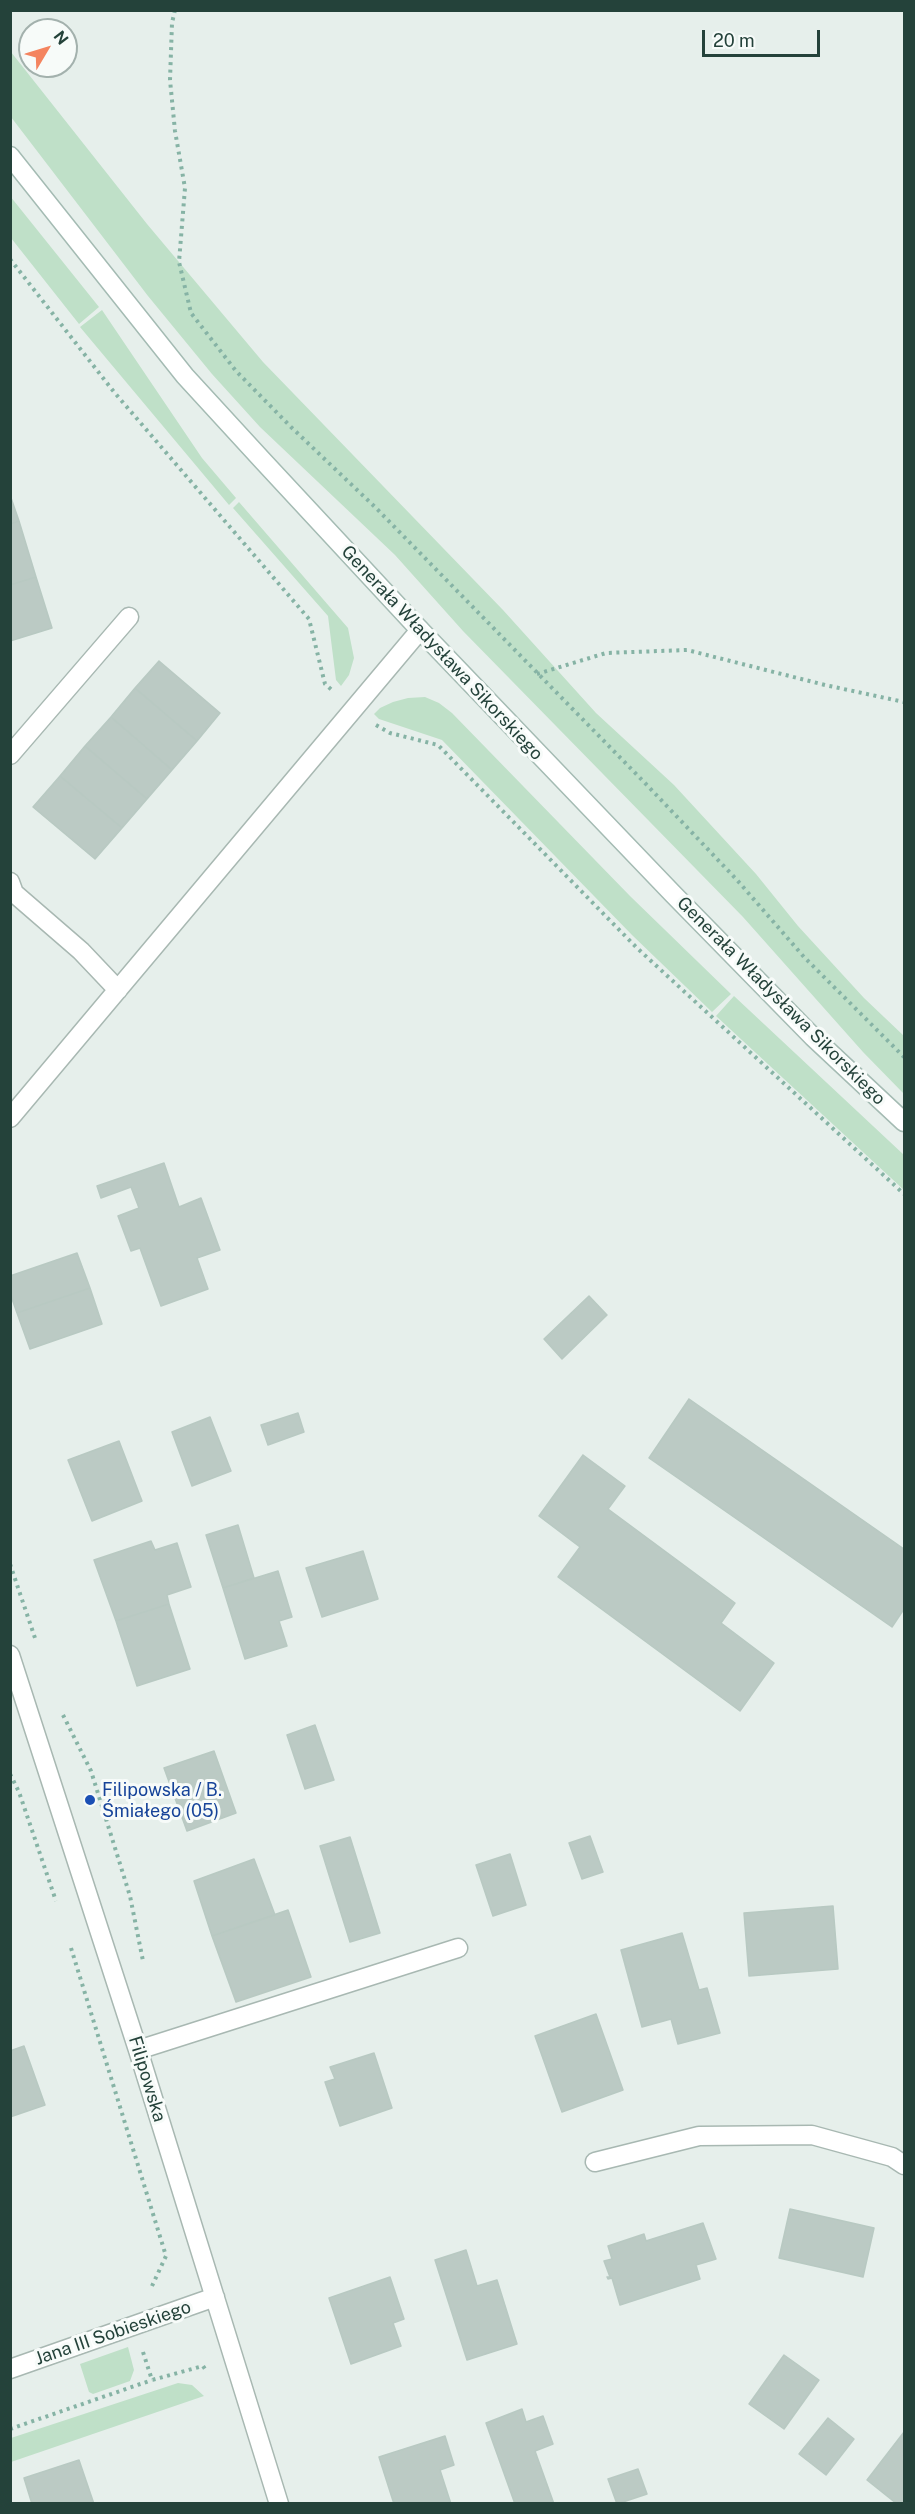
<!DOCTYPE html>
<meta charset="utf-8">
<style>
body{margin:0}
#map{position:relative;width:915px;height:2514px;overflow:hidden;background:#e6efeb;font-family:"Public Sans",sans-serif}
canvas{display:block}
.frame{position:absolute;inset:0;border:12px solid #24423a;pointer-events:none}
.north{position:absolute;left:18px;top:18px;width:60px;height:60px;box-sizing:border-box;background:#f7fbf9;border:2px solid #a3b1ad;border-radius:50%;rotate:52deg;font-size:16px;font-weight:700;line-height:24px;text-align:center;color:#24423a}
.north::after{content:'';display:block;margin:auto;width:21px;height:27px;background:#f4845f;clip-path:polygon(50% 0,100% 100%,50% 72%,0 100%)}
.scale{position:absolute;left:702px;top:30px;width:118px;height:27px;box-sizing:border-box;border:3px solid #24423a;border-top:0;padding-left:8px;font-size:18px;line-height:21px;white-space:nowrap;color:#24423a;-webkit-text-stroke:4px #f7fbf9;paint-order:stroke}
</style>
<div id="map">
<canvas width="915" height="2514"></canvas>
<div class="frame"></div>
<div class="north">N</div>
<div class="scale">20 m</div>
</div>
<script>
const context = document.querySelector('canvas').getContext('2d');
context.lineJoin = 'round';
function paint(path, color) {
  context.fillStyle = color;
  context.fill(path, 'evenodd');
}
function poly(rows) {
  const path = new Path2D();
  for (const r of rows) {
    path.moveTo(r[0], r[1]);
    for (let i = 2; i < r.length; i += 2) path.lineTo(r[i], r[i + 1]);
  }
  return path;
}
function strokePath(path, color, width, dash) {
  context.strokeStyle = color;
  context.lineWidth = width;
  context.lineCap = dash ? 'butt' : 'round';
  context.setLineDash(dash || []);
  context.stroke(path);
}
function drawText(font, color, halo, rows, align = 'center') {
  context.font = font + ' "Public Sans",sans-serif';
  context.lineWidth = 6;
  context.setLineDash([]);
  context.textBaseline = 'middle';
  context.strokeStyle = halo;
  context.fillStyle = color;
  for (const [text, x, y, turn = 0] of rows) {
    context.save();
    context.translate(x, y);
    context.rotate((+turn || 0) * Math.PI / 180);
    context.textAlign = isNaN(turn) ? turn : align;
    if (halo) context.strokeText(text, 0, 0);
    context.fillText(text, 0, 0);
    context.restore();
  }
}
paint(poly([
 [11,52,147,224,263,362,503,610,596,713,674,785,756,874,798,926,864,998,904,1036,904,1094,863,1052,743,917,463,631,395,555,260,427,212,374,148,296,11,117],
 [10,196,99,307,79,324,11,238],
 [102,310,202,458,236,498,229,505,80,327],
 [239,502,348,628,354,658,349,675,341,686,336,680,328,616,233,508],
 [425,697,439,703,452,713,630,896,731,994,712,1012,632,935,442,740,379,719,374,714,380,708,393,702,408,698],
 [734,996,904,1155,904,1190,716,1016],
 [128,2347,134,2370,130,2381,93,2394,89,2392,80,2364],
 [178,2383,192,2385,204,2396,11,2462,11,2438]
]), '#bfe0c8');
const building = poly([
 [10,495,19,521,10,524,10,495],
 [19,521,36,577,10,585,10,524,19,521],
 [36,577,52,628,10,641,10,585,36,577],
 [159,661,220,713,197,741,135,688,159,661],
 [135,688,197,741,172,770,111,717,135,688],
 [111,717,172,770,147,799,85,746,111,717],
 [85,746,147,799,122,828,60,776,85,746],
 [60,776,122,828,95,859,33,807,60,776],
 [164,1163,179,1207,201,1198,220,1250,197,1258,208,1289,161,1306,140,1248,131,1251,118,1216,139,1208,131,1187,101,1198,97,1186,164,1163],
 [77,1253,90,1288,17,1313,10,1293,10,1276,77,1253],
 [90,1288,102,1324,30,1349,17,1313,90,1288],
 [589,1296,607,1315,562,1359,544,1339,589,1296],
 [689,1399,904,1549,904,1609,892,1627,649,1458,689,1399],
 [298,1413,304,1432,268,1445,261,1425,298,1413],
 [210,1417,231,1471,192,1486,172,1432,210,1417],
 [119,1441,142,1501,92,1521,68,1460,119,1441],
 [583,1455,625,1486,608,1509,735,1603,721,1623,774,1663,740,1711,558,1577,580,1547,539,1516,583,1455],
 [238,1525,254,1578,223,1588,206,1535,238,1525],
 [151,1541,155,1550,177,1543,191,1587,167,1595,169,1604,116,1621,94,1560,151,1541],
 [363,1551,378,1599,322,1617,306,1568,363,1551],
 [278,1571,292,1617,279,1621,287,1646,245,1659,223,1588,278,1571],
 [169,1604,190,1669,137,1686,116,1621,169,1604],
 [315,1725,334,1780,305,1789,287,1735,315,1725],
 [214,1751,236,1813,187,1831,164,1768,214,1751],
 [590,1836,603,1872,582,1879,569,1843,590,1836],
 [350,1837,380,1933,350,1942,320,1846,350,1837],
 [510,1854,526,1905,493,1916,476,1865,510,1854],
 [254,1859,275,1915,212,1936,194,1881,254,1859],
 [833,1906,838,1969,749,1976,744,1913,833,1906],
 [288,1910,311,1977,236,2002,212,1936,288,1910],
 [682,1933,699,1990,707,1988,720,2033,678,2044,671,2019,642,2027,621,1950,682,1933],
 [596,2014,623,2090,562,2112,535,2036,596,2014],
 [24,2046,45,2105,10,2117,10,2051,24,2046],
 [374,2053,392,2108,340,2126,325,2082,335,2079,330,2067,374,2053],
 [790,2209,874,2228,863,2277,779,2258,790,2209],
 [703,2223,716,2259,696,2265,700,2279,620,2305,612,2278,608,2279,607,2277,610,2277,604,2261,612,2259,608,2246,644,2234,646,2241,703,2223],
 [466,2250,477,2286,497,2280,517,2344,467,2360,435,2260,466,2250],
 [390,2277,404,2319,393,2323,401,2346,351,2364,329,2298,390,2277],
 [784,2355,819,2380,784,2429,749,2404,784,2355],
 [522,2409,526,2422,543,2416,553,2444,535,2451,554,2504,515,2504,486,2423,522,2409],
 [828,2418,854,2439,826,2475,799,2454,828,2418],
 [904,2432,904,2504,897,2504,867,2480,904,2432],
 [445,2436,454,2465,440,2470,451,2504,394,2504,379,2457,445,2436],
 [79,2460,94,2504,32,2504,24,2478,79,2460],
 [638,2469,647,2494,617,2504,608,2479,638,2469]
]);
paint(building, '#bbcac4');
strokePath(building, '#b8c9c2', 1.5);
const street = poly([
 [10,755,129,617],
 [10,882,14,893,81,951,118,990],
 [10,1118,420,630],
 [10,1655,138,2050,279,2504],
 [138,2050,458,1948],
 [595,2162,699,2136,812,2135,892,2157,904,2165],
 [10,2369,215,2297]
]);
const secondary = poly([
 [10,156,185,376,263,461,420,630,673,894,813,1037,904,1122]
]);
strokePath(street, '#a8b8b2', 21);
strokePath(secondary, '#a4bbb3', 21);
strokePath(poly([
 [175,10,172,23,170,80,175,131,185,188,179,262,191,313,236,371,291,427,376,508,645,783,737,880,804,957,904,1057],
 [10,259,114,392,309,619,325,684,333,691],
 [537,674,606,653,687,650,825,685,904,702],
 [376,725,390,733,438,745,637,948,904,1194],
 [10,1564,35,1638],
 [63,1715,91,1771,130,1896,143,1961],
 [10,1774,19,1792,56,1901],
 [71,1948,166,2256,152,2286],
 [143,2352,152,2380,203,2366,205,2369],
 [10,2429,152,2380]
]), '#86b3a5', 4, [3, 4.5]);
strokePath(street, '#fff', 18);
strokePath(secondary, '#fff', 18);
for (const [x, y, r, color] of [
 [90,1800,6,"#1a4fb4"]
]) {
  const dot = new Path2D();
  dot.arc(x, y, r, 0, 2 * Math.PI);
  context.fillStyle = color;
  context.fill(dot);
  strokePath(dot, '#f7fbf9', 2);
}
drawText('18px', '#24423a', '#f7fbf9', [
 ["Generała Władysława Sikorskiego",442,653,47],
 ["Generała Władysława Sikorskiego",781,1001,45],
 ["Filipowska",147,2079,73],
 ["Jana III Sobieskiego",113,2333,-19]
]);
drawText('18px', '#164399', '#f7fbf9', [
 ["Filipowska / B.",102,1790],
 ["Śmiałego (05)",102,1811]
], 'left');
</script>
